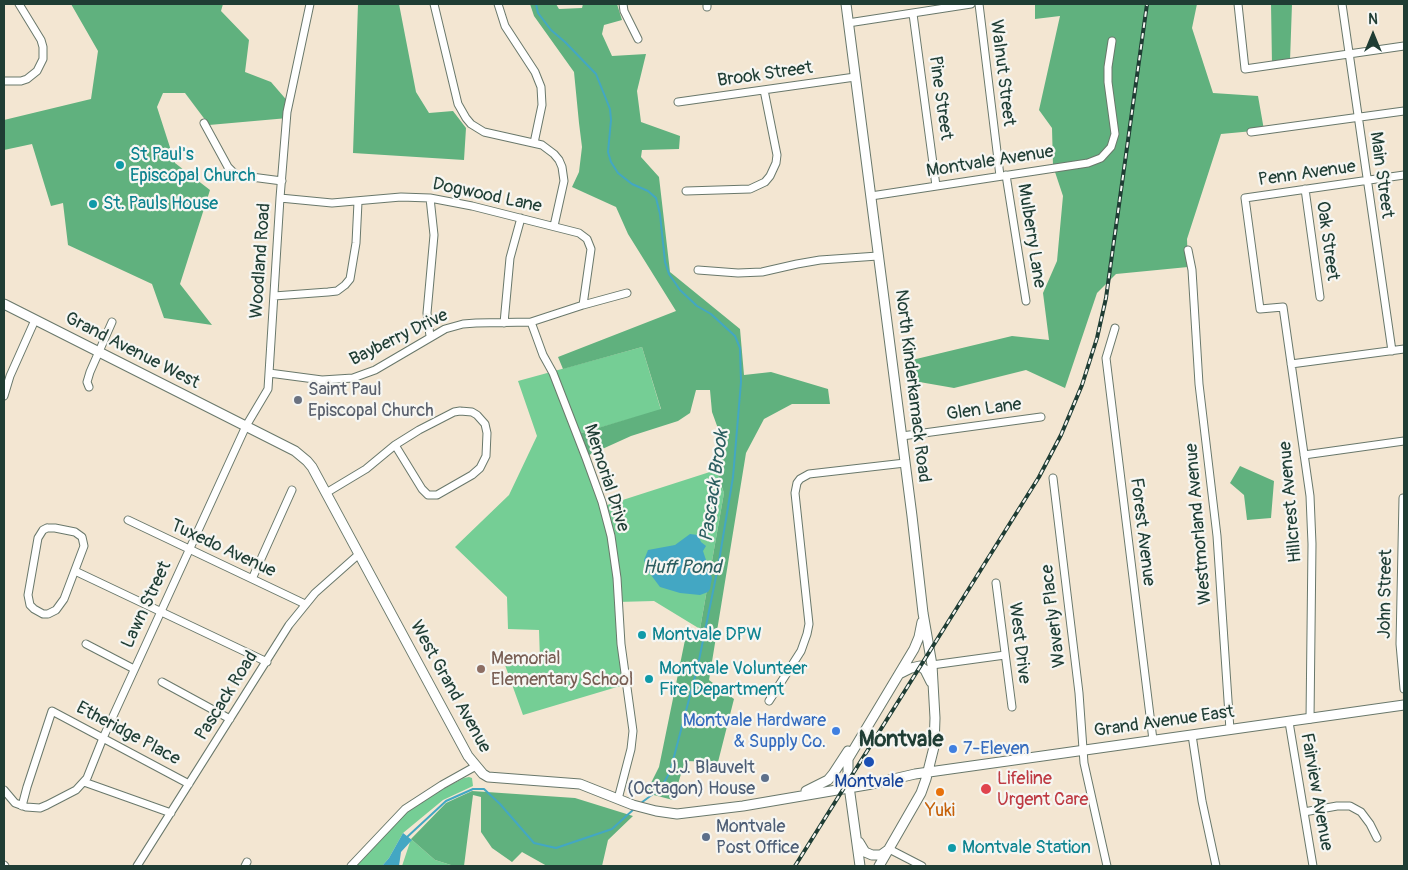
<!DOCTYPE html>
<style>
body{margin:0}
#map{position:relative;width:1408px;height:870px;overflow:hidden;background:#f3e6d2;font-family:Pangolin,sans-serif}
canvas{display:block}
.frame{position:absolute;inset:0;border:5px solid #1f3d34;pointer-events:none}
.north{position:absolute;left:1348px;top:10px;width:50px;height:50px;-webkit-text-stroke:4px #f6f6f2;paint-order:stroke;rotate:0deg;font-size:14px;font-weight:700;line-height:20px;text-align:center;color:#1f3d34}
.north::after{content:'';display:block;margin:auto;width:18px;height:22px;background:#1f3d34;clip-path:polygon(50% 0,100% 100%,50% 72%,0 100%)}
</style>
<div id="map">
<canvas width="1408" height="870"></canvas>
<div class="frame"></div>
<div class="north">N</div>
</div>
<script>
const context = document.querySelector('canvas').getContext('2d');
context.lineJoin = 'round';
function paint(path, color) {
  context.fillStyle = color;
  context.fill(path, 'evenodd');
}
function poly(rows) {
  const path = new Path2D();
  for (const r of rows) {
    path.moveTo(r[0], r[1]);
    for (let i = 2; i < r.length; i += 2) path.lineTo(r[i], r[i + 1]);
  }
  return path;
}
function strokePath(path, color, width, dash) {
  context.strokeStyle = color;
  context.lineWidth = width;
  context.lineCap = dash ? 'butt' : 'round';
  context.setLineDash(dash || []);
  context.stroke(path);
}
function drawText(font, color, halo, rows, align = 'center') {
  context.font = font + ' Pangolin,sans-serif';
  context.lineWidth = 4.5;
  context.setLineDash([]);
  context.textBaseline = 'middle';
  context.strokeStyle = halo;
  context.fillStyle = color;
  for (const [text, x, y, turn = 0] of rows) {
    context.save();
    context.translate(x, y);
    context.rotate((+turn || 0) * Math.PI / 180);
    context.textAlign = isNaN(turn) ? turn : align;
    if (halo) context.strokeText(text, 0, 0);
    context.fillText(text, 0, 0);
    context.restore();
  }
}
paint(poly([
 [642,347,661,410,578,434,604,506,716,470,724,493,700,629,654,601,617,602,627,684,523,715,505,665,540,661,539,630,508,629,507,597,455,547,509,495,537,436,518,381],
 [469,777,472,778,473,786,443,800,403,833,389,858,382,866,355,866,402,815,422,800,464,778],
 [411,839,435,860,454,866,402,866]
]), '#75ce95');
paint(poly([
 [71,4,223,4,221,11,249,40,245,72,271,82,290,104,288,118,209,125,185,93,163,93,157,107,175,163,210,190,180,284,212,325,164,318,152,284,68,245,63,203,51,206,32,144,4,150,4,120,91,99,98,51],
 [358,4,399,4,416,92,429,113,453,111,466,128,464,160,353,153],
 [530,4,556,4,559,9,582,8,583,4,617,4,622,20,604,25,602,34,612,56,646,54,637,91,641,122,680,136,679,149,642,150,641,157,659,177,670,272,740,329,744,375,771,372,828,389,830,404,792,404,764,419,746,453,709,680,734,699,718,762,685,761,673,800,646,793,659,767,685,640,700,629,724,493,716,470,724,445,712,412,710,390,696,390,690,413,678,421,631,436,589,455,578,434,661,409,642,347,563,369,558,357,676,311,628,234,616,207,572,187,579,172,582,147,579,123,574,72,534,16],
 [1035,4,1197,4,1192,28,1213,93,1258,96,1264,130,1221,134,1187,239,1188,267,1116,274,1097,293,1065,388,1026,370,954,388,908,380,907,375,912,360,1012,336,1049,340,1043,293,1057,261,1063,196,1053,166,1052,128,1039,110,1060,16,1035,19],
 [1271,4,1292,4,1290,61,1272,65],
 [1240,466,1274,481,1271,518,1247,520,1244,495,1230,483],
 [472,791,575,798,633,816,608,840,602,866,547,866,522,852,512,862,492,848,481,832,481,797,473,795,464,866,454,866,435,860,411,839,446,803]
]), '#60b17e');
paint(poly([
 [690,534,698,535,701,542,706,546,703,551,712,578,710,589,708,592,700,595,680,593,660,587,648,571,644,560,648,550,675,545],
 [403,833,412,840,401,852,399,866,382,866,389,858]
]), '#43a7c3');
strokePath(poly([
 [536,4,538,13,551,30,565,42,596,74,610,109,611,120,608,152,611,162,618,173,632,184,648,191,656,198,660,214,665,262,669,274,680,290,697,306,711,314,735,336,740,348,741,382,733,477,718,567,698,665,670,772,661,788,641,803],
 [406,838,446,801,473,789,484,789,500,804,534,843,556,848,612,829,634,809]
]), '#43a7c3', 2);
const minor = poly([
 [434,4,458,104,466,118,471,124,484,132,542,145,554,154,559,160,562,167,564,181,554,226],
 [498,4,505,26,535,72,541,87,542,105,534,143],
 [623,4,624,11,638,39],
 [707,4,707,7],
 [979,4,1000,176],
 [1238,4,1245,69,1404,46],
 [1342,4,1392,351],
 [913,14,936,186],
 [848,23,971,4],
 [4,81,21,81,27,79,37,71,43,59,43,47,41,40,19,4],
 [678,102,855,77],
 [204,123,228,167,236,175,282,181],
 [1251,132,1404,111],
 [1006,175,1026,301],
 [1305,189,1320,297],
 [686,191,750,189,765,182,770,176,776,163,777,155,764,90],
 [871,196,1088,163,1101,158,1111,147,1115,134,1108,82,1108,67,1112,41],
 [280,198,332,203,401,197,430,198,472,206,579,233,587,239,591,249,583,305],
 [430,198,434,235,427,313,430,336],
 [1188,250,1192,270,1199,384,1217,536,1230,730],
 [698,270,738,273,762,272,797,264,820,260,878,256],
 [274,296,328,292,337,291,345,285,350,279,356,243,358,202],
 [531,322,543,355,553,373,586,458,602,502,611,536,617,578,621,644,633,731,631,749,618,799],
 [504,323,510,258,521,218],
 [1115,328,1106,358,1153,740],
 [1291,364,1404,349],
 [269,373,322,380,353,378,375,370,445,329,463,324,476,323,531,322,583,305,627,293],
 [89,387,87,382,90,372,112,322],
 [4,396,10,376,35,320],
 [460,411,472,412,477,415,485,424,487,433,486,456,480,468,472,475,437,495,428,495,422,489,395,445,419,430,454,412,460,411],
 [902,436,1041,417],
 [1304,455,1404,441],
 [1053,478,1079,693,1084,763,1107,866],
 [326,493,366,469,395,445],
 [1403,498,1400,644,1404,689],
 [128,520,305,604],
 [47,528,55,528,75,532,82,537,84,546,64,599,56,610,48,614,43,614,34,609,30,605,28,595,38,538,43,530,47,528],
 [75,571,267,662],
 [252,579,292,490],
 [996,583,1012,707],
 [86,644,134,669],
 [932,665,1005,655],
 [162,682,230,719],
 [769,701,801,651,807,634,809,624,795,493,797,483,800,479,809,474,905,463],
 [1310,719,1312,544,1310,496,1283,307,1260,309,1245,198,1404,175],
 [1289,722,1313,866],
 [1192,735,1202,801,1216,866],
 [84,782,171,813],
 [4,790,15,803,26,807,40,808,47,805,76,790,87,778,103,738,246,426,268,389,280,198,287,112,310,4],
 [22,806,27,787,52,711,189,784],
 [1304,812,1337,806,1350,806,1361,812,1370,824,1377,838],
 [889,849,922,866],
 [4,865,5,866],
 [137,866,289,625,315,593,359,554],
 [245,866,247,862],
 [351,866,405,809,442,785,476,766]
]);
const major = poly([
 [846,4,912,516,923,613,932,665,935,718,934,747,926,779,921,793,879,866],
 [4,304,295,451,307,461,312,467,468,756,483,774,488,777,580,784,633,805,656,811,677,814,743,806,872,784,915,774,1404,705],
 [899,674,911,668,920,666,925,670,931,682],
 [806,791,828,780,833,774,848,751],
 [859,842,865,852,872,855,881,855,888,850],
 [860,866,848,779,848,759,914,649,919,637,922,622]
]);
strokePath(minor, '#69786b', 9);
strokePath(major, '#69786b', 11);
strokePath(minor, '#fff', 7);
strokePath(major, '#fff', 9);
const rail = poly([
 [795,866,1039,477,1061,435,1082,385,1097,338,1106,298,1147,4]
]);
strokePath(rail, '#1f3d34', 4);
strokePath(rail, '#f6f6f2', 2, [5.5]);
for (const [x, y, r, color] of [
 [120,165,5,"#0f9aa8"],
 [93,204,5,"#0f9aa8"],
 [298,400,5,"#6b7280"],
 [642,635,5,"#0f9aa8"],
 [481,669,5,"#8d6e63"],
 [649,679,5,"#0f9aa8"],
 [836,731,5,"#3f7fe0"],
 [953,749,5,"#3f7fe0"],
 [869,762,6,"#1a4fb4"],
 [765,778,5,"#5c6f8a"],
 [986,789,6,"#e0444e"],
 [940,792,5,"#e8710a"],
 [706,837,5,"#5c6f8a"],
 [952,848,5,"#0f9aa8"]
]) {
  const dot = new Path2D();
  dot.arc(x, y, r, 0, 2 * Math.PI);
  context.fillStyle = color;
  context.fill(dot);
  strokePath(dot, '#f6f6f2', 2);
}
drawText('18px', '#1f3d34', '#f6f6f2', [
 ["Walnut Street",1002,73,83],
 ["Brook Street",765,75,-8],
 ["Pine Street",940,98,82],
 ["Montvale Avenue",990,162,-9],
 ["Penn Avenue",1307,174,-8],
 ["Main Street",1381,175,82],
 ["Dogwood Lane",487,196,12],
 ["Mulberry Lane",1031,236,81],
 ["Oak Street",1327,241,82],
 ["Woodland Road",261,261,-86],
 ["Bayberry Drive",399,338,-26],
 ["Grand Avenue West",132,351,27],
 ["North Kinderkamack Road",912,386,83],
 ["Glen Lane",984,410,-8],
 ["Memorial Drive",606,478,72],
 ["Hillcrest Avenue",1291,502,-95],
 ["Westmorland Avenue",1199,524,-95],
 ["Forest Avenue",1142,532,83],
 ["Tuxedo Avenue",223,549,25],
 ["John Street",1386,594,-89],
 ["Lawn Street",147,605,-65],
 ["Waverly Place",1054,616,-97],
 ["West Drive",1019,643,83],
 ["West Grand Avenue",450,687,61],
 ["Pascack Road",227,696,-58],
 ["Grand Avenue East",1164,722,-8],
 ["Etheridge Place",128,734,28],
 ["Fairview Avenue",1316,792,80]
]);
drawText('18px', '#0d838f', '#f6f6f2', [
 ["St Paul's",130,155],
 ["Episcopal Church",130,176],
 ["St. Pauls House",103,204],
 ["Montvale DPW",652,635],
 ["Montvale Volunteer",659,669],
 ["Fire Department",659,690],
 ["Montvale Station",962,848]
], 'left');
drawText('18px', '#5b616d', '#f6f6f2', [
 ["Saint Paul",308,390],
 ["Episcopal Church",308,411]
], 'left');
drawText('18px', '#785e54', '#f6f6f2', [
 ["Memorial",491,659],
 ["Elementary School",491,680]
], 'left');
drawText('18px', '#366cbe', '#f6f6f2', [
 ["Montvale Hardware",826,721],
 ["& Supply Co.",826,742],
 ["7-Eleven",963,749,"left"]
], 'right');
drawText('18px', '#4e5e75', '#f6f6f2', [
 ["J.J. Blauvelt",755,768],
 ["(Octagon) House",755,789],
 ["Montvale",716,827,"left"],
 ["Post Office",716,848,"left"]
], 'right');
drawText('18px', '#be3a42', '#f6f6f2', [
 ["Lifeline",997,779],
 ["Urgent Care",997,800]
], 'left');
drawText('18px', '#164399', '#f6f6f2', [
 ["Montvale",869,782]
]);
drawText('18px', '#c56008', '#f6f6f2', [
 ["Yuki",940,811]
]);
drawText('italic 19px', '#2a5d5f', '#f6f6f2', [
 ["Pascack Brook",715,486,-82],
 ["Huff Pond",682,568]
]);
drawText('bold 22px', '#1f3d34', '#f6f6f2', [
 ["Montvale",901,740]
]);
</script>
